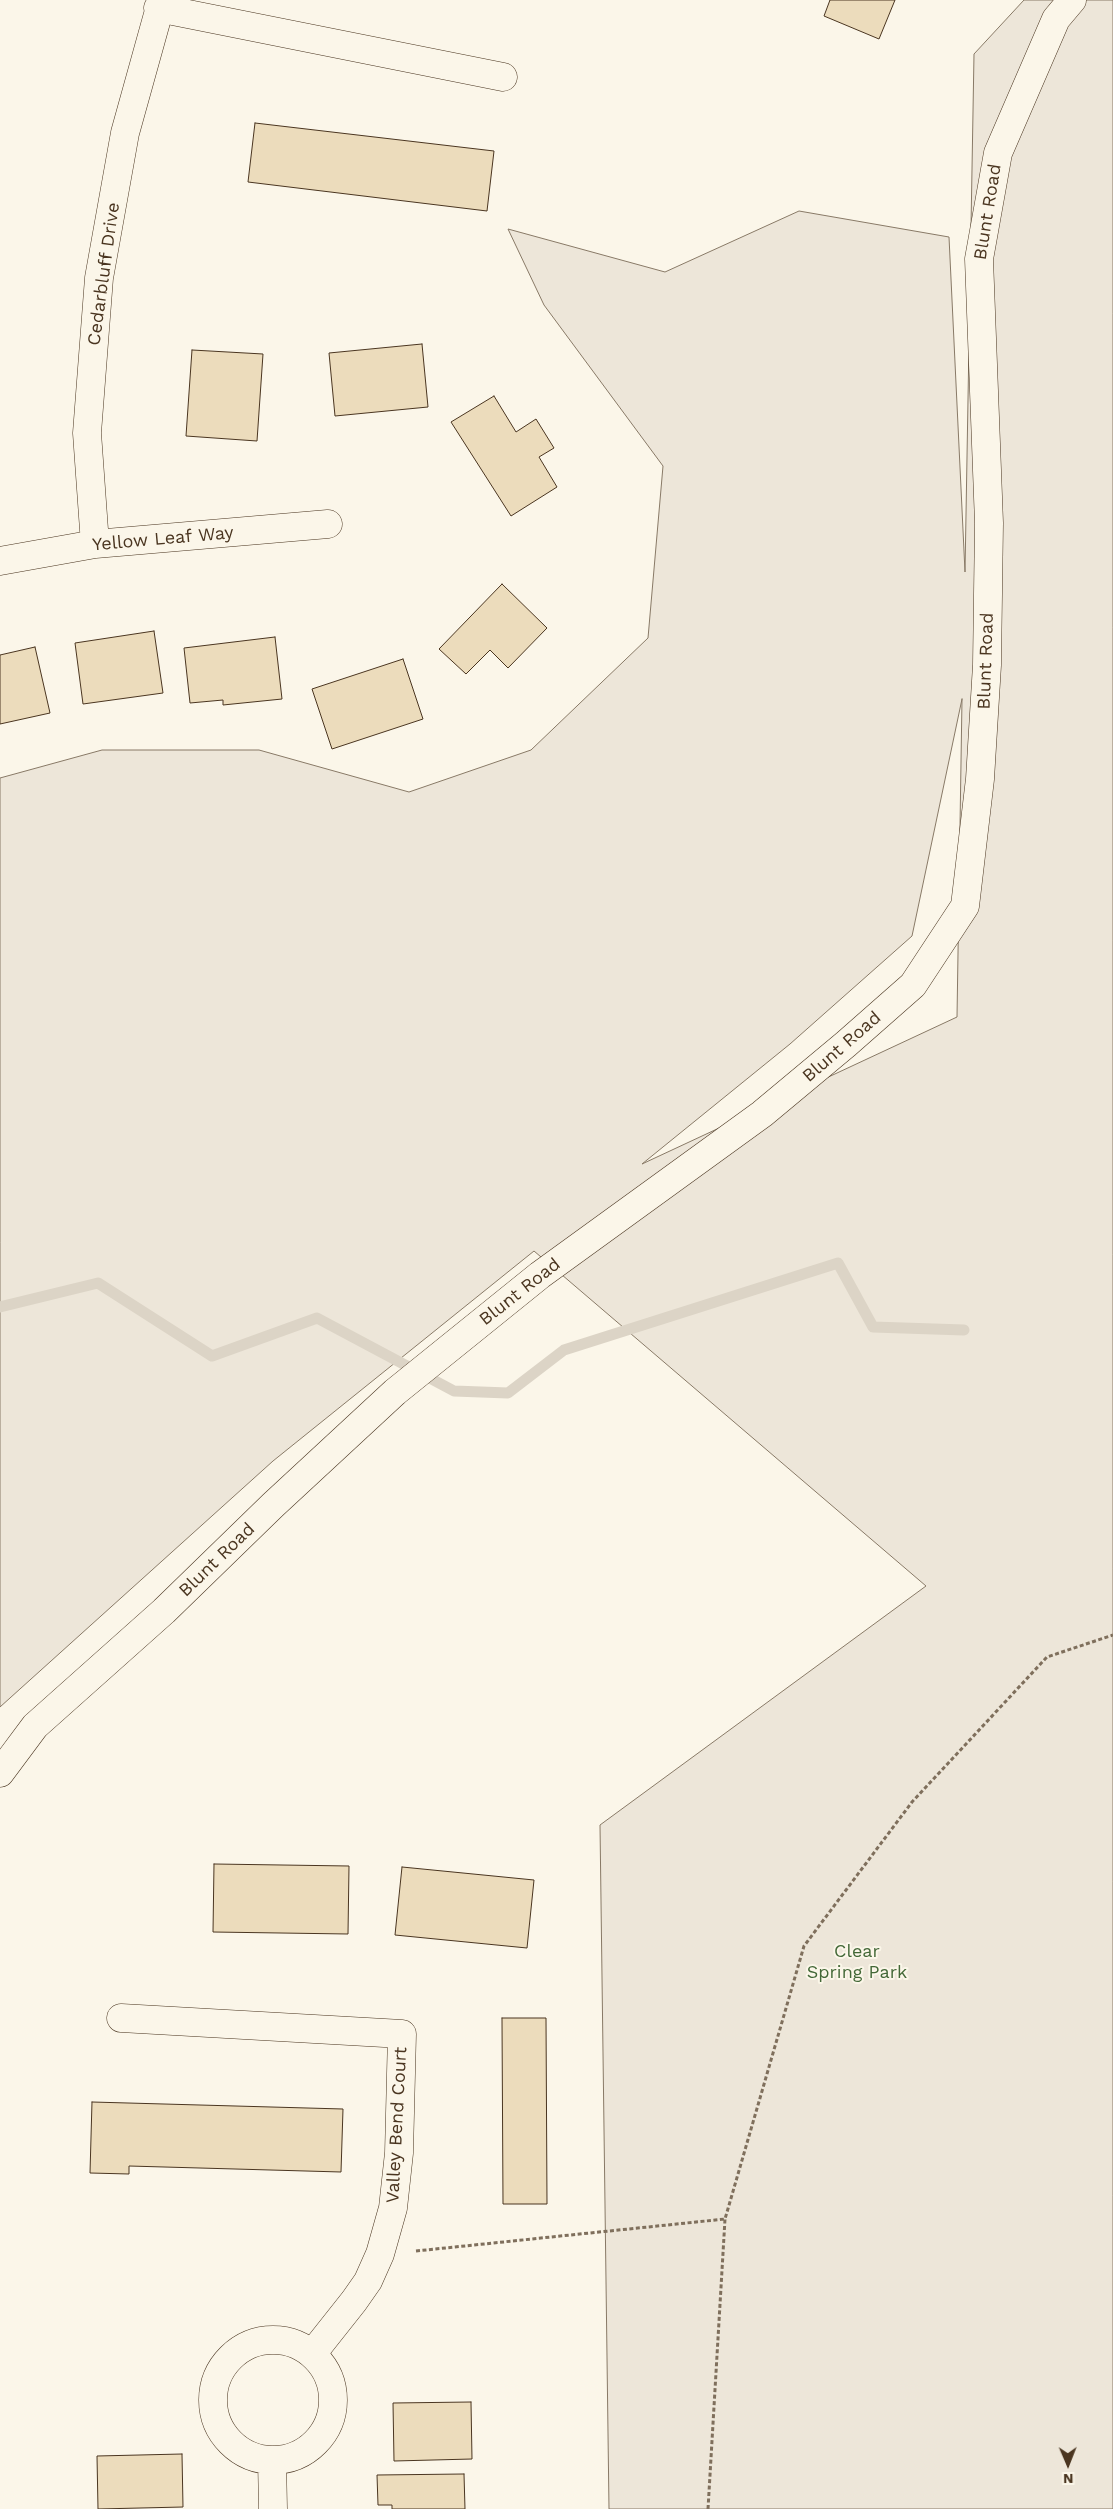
<!DOCTYPE html>
<style>
body{margin:0}
#map{position:relative;width:1113px;height:2509px;overflow:hidden;background:#fbf6e9;font-family:"Work Sans",sans-serif}
canvas{display:block}
.north{position:absolute;left:1043px;top:2439px;width:50px;height:50px;-webkit-text-stroke:4px #fbf6e9;paint-order:stroke;rotate:179deg;font-size:14px;font-weight:700;line-height:20px;text-align:center;color:#4a3520}
.north::after{content:'';display:block;margin:auto;width:18px;height:22px;background:#4a3520;clip-path:polygon(50% 0,100% 100%,50% 72%,0 100%)}
</style>
<div id="map">
<canvas width="1113" height="2509"></canvas>
<div class="north">N</div>
</div>
<script>
const context = document.querySelector('canvas').getContext('2d');
context.lineJoin = 'round';
function paint(path, color) {
  context.fillStyle = color;
  context.fill(path, 'evenodd');
}
function poly(rows) {
  const path = new Path2D();
  for (const r of rows) {
    if (r.length === 3) {
      path.moveTo(r[0] + r[2], r[1]);
      path.arc(r[0], r[1], r[2], 0, 2 * Math.PI);
      continue;
    }
    path.moveTo(r[0], r[1]);
    for (let i = 2; i < r.length; i += 2) path.lineTo(r[i], r[i + 1]);
  }
  return path;
}
function strokePath(path, color, width, dash) {
  context.strokeStyle = color;
  context.lineWidth = width;
  context.lineCap = dash ? 'butt' : 'round';
  context.setLineDash(dash || []);
  context.stroke(path);
}
function drawText(font, color, halo, rows, align = 'center') {
  context.font = font + ' "Work Sans",sans-serif';
  context.lineWidth = 4;
  context.setLineDash([]);
  context.textBaseline = 'middle';
  context.strokeStyle = halo;
  context.fillStyle = color;
  for (const [text, x, y, turn = 0] of rows) {
    context.save();
    context.translate(x, y);
    context.rotate((+turn || 0) * Math.PI / 180);
    context.textAlign = isNaN(turn) ? turn : align;
    if (halo) context.strokeText(text, 0, 0);
    context.fillText(text, 0, 0);
    context.restore();
  }
}
const green = poly([
 [1024,0,1113,0,1113,2509,609,2509,600,1825,926,1586,534,1251,273,1461,0,1707,0,778,102,750,259,750,409,792,531,750,648,638,663,466,544,305,508,229,665,272,799,211,949,237,965,572,974,54,1024,0],
 [962,699,957,1017,642,1164,790,1044,912,936,962,699]
]);
paint(green, '#ede6d9');
strokePath(green, '#887966', 1);
strokePath(poly([
 [0,1307,98,1283,212,1356,317,1318,454,1391,508,1393,564,1350,838,1263,873,1327,964,1330]
]), '#dcd4c6', 11);
const building = poly([
 [830,0,895,0,879,39,824,16,830,0],
 [255,123,494,151,487,211,248,182,255,123],
 [422,344,428,407,335,416,329,353,422,344],
 [192,350,263,354,257,441,186,436,192,350],
 [494,396,516,432,536,419,554,448,539,457,557,487,511,516,451,422,494,396],
 [502,584,547,628,508,668,490,650,466,674,439,649,502,584],
 [154,631,163,693,83,704,75,643,154,631],
 [275,637,282,699,223,705,223,700,190,703,184,648,275,637],
 [35,647,50,713,0,724,0,655,35,647],
 [403,659,423,719,332,749,312,689,403,659],
 [214,1864,349,1866,348,1934,213,1932,214,1864],
 [402,1867,534,1880,527,1948,395,1935,402,1867],
 [502,2018,546,2018,547,2204,503,2204,502,2018],
 [92,2102,343,2109,341,2172,129,2166,129,2174,90,2173,92,2102],
 [471,2402,472,2459,394,2461,393,2403,471,2402],
 [182,2454,183,2507,98,2509,97,2456,182,2454],
 [464,2474,465,2509,392,2509,392,2505,378,2505,377,2475,464,2474]
]);
paint(building, '#ecdcbc');
strokePath(building, '#4a3520', 1);
const minor = poly([
 [158,8,503,77],
 [95,544,87,433,99,278,125,133,162,0],
 [0,561,95,544,328,524],
 [0,1773,35,1726,164,1611,273,1505,395,1392,540,1275,762,1114,846,1044,913,985,965,906,980,779,987,665,989,523,979,259,998,153,1056,19,1072,0],
 [121,2018,402,2034,399,2153,393,2208,380,2254,368,2281,354,2301,312,2354],
 [273,2400,60],
 [272,2460,273,2509]
]);
strokePath(minor, '#4a3520', 29);
strokePath(poly([
 [416,2251,725,2219,804,1946,912,1802,1047,1657,1113,1635],
 [708,2509,725,2219]
]), '#7f6f5c', 3, [4, 2.5]);
strokePath(minor, '#fbf6e9', 28);
drawText('18px', '#4a3520', '#fbf6e9', [
 ["Blunt Road",988,212,-81],
 ["Cedarbluff Drive",104,274,-82],
 ["Yellow Leaf Way",163,539,-5],
 ["Blunt Road",986,661,-88],
 ["Blunt Road",842,1047,-41],
 ["Blunt Road",520,1292,-38],
 ["Blunt Road",217,1560,-44],
 ["Valley Bend Court",397,2125,-87]
]);
drawText('18px', '#436837', '#fbf6e9', [
 ["Clear",857,1952],
 ["Spring Park",857,1973]
]);
</script>
